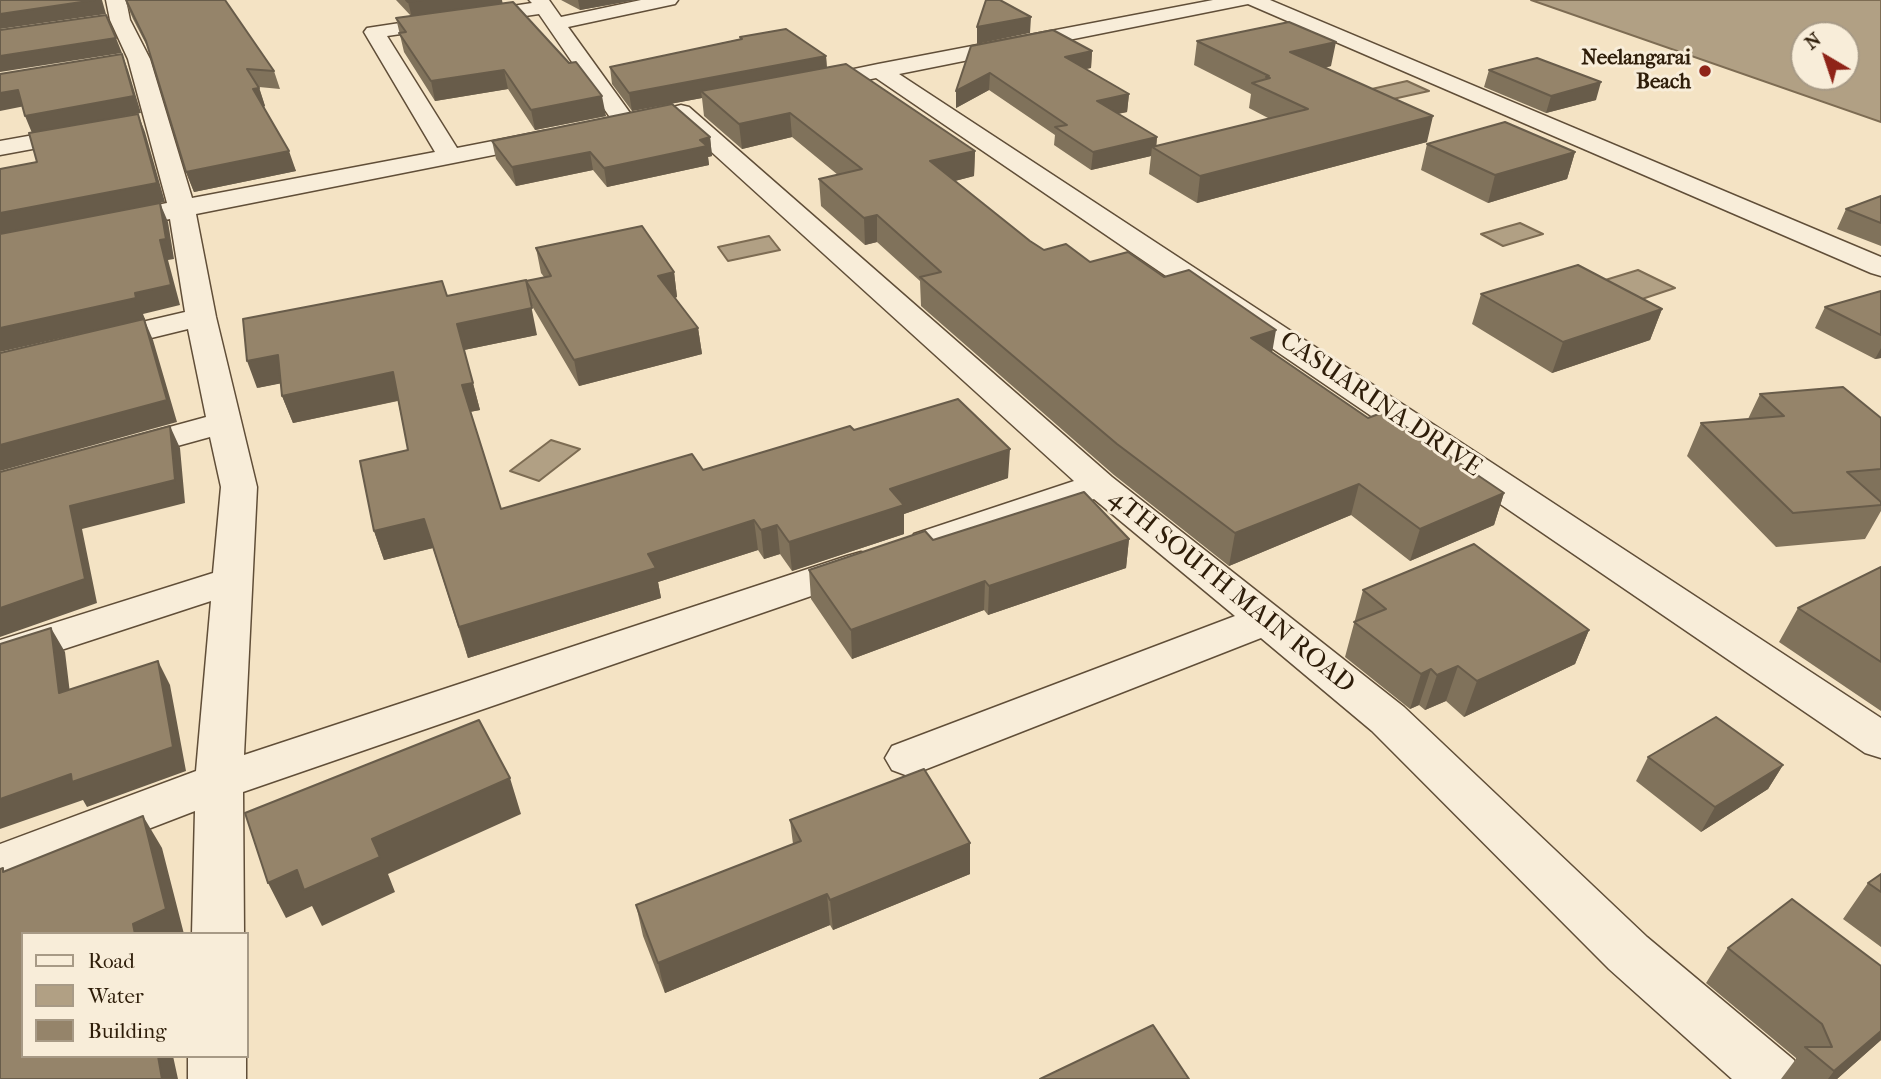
<!DOCTYPE html>
<style>
body{margin:0}
#map{position:relative;width:1881px;height:1079px;overflow:hidden;background:#f4e3c4;font-family:"IM FELL French Canon",serif}
canvas{display:block}
.legend{position:absolute;left:21px;top:932px;width:228px;height:126px;box-sizing:border-box;background:#f8edd9;border:2px solid #a79a86;margin:0;padding:9px 12px;list-style:none;font-size:21px;color:#2e1d09}
.legend li{display:flex;align-items:center;gap:14px;height:35px}
.legend b{width:35px;border:2px solid #a79a86}
.north{position:absolute;left:1790px;top:21px;width:70px;height:70px;box-sizing:border-box;background:#f8edd9;border:2px solid #a79a86;border-radius:50%;rotate:321deg;font-size:19px;font-weight:700;line-height:28px;text-align:center;color:#2e1d09}
.north::after{content:'';display:block;margin:auto;width:24px;height:32px;background:#8f2418;clip-path:polygon(50% 0,100% 100%,50% 72%,0 100%)}
</style>
<div id="map">
<canvas width="1881" height="1079"></canvas>
<ul class="legend">
<li><b style="height:9px;background:#f8edd9"></b>Road</li>
<li><b style="height:19px;background:#b1a084"></b>Water</li>
<li><b style="height:19px;background:#95846a"></b>Building</li>
</ul>
<div class="north">N</div>
</div>
<script>
const context = document.querySelector('canvas').getContext('2d');
context.lineJoin = 'round';
function paint(path, color) {
  context.fillStyle = color;
  context.fill(path, 'evenodd');
}
function poly(rows) {
  const path = new Path2D();
  for (const r of rows) {
    path.moveTo(r[0], r[1]);
    for (let i = 2; i < r.length; i += 2) path.lineTo(r[i], r[i + 1]);
  }
  return path;
}
function strokePath(path, color, width, dash) {
  context.strokeStyle = color;
  context.lineWidth = width;
  context.lineCap = dash ? 'butt' : 'round';
  context.setLineDash(dash || []);
  context.stroke(path);
}
function drawText(font, color, halo, rows, align = 'center') {
  context.font = font + ' "IM FELL French Canon",serif';
  context.lineWidth = 6;
  context.setLineDash([]);
  context.textBaseline = 'middle';
  context.strokeStyle = halo;
  context.fillStyle = color;
  for (const [text, x, y, turn = 0] of rows) {
    context.save();
    context.translate(x, y);
    context.rotate((+turn || 0) * Math.PI / 180);
    context.textAlign = isNaN(turn) ? turn : align;
    if (halo) context.strokeText(text, 0, 0);
    context.fillText(text, 0, 0);
    context.restore();
  }
}
const water = poly([
 [1531,0,1881,0,1881,122,1531,0],
 [1804,35,1846,35,1846,77,1804,77,1804,35],
 [1407,81,1429,91,1375,103,1354,93,1407,81],
 [1520,223,1543,234,1503,246,1481,234,1520,223],
 [769,236,780,250,728,261,718,247,769,236],
 [1638,270,1675,288,1615,308,1579,288,1638,270],
 [551,440,580,449,539,481,510,471,551,440]
]);
paint(water, '#b1a084');
strokePath(water, '#7d6c53', 2);
const minor = poly([
 [106,0,126,0,130,20,150,59,192,198,435,152,364,32,367,28,532,3,529,0,549,0,561,17,641,0,678,0,675,4,568,27,638,124,634,129,618,129,539,14,387,36,457,148,544,131,553,133,556,138,553,143,544,145,196,214,216,317,257,487,244,755,847,556,861,552,875,556,881,565,875,574,243,792,244,934,192,934,195,811,0,886,0,844,196,771,211,601,0,670,0,640,213,573,221,487,210,437,123,461,111,457,105,450,111,443,206,417,188,329,0,375,0,355,185,312,170,219,112,230,102,228,98,222,102,216,167,203,128,59,110,20,106,0],
 [1213,0,1270,0,1881,257,1881,276,1871,273,1248,4,899,74,1881,718,1881,758,1865,753,876,78,809,92,798,85,801,80,878,64,1213,0],
 [681,105,689,107,1112,477,1404,707,1647,937,1794,1060,1803,1079,1732,1079,1609,969,1372,731,1261,638,924,770,908,776,892,770,885,758,892,746,1235,616,1094,499,942,552,928,555,914,552,909,543,914,534,1074,481,673,117,669,112,673,107,681,105],
 [84,126,92,128,96,133,92,138,0,155,0,141,84,126],
 [188,1056,246,1056,246,1079,188,1079,188,1056]
]);
strokePath(minor, '#604e38', 3);
paint(minor, '#f8edd9');
paint(poly([
 [396,0,502,0,502,4,606,116,535,130,508,89,435,101,404,52,396,18,411,16],
 [561,0,636,0,580,10],
 [126,3,274,71,280,89,259,87,265,106,264,107,296,171,194,192,186,172,150,52,133,19],
 [740,37,826,56,827,68,975,151,974,176,955,181,1030,241,1044,250,1090,262,1272,352,1368,418,1504,493,1494,525,1410,561,1351,515,1229,566,1114,475,921,306,920,281,877,242,865,245,821,206,819,179,838,175,792,137,742,149,704,116,702,98,632,111,612,84,610,67,740,39],
 [1197,41,1331,66,1325,68,1427,142,1197,203,1149,174,1151,156,1091,170,1054,145,1055,135,989,90,956,108,971,46,1092,51,1091,68,1085,69,1129,94,1127,112,1118,114,1157,137,1156,146,1270,119,1249,108,1251,94,1194,65],
 [1489,70,1596,100,1546,113,1484,87],
 [710,137,712,156,708,157,709,165,607,187,593,170,516,186,496,159,492,141],
 [1427,144,1575,152,1567,179,1488,203,1421,170],
 [1881,196,1881,246,1837,229,1846,209],
 [536,248,674,272,677,297,675,298,698,328,702,354,579,386,532,306,526,281,544,277,541,273],
 [1881,291,1881,358,1875,359,1815,328,1825,307],
 [1481,294,1662,309,1650,340,1552,373,1472,324],
 [447,296,537,335,464,350,480,410,470,412,501,509,703,470,854,430,1008,478,904,514,904,534,792,571,780,554,764,559,758,550,658,582,661,598,468,658,433,548,384,560,374,531,408,450,398,401,293,423,282,396,281,383,257,388],
 [1760,394,1881,418,1881,501,1880,501,1881,502,1881,511,1865,539,1776,547,1687,456,1701,423,1748,419],
 [1129,539,1126,568,988,615,984,610,852,659,811,599,809,570,933,540],
 [1881,567,1881,711,1779,642,1798,608],
 [1363,590,1589,630,1575,664,1464,717,1446,701,1425,710,1419,705,1410,709,1345,657],
 [1648,757,1783,765,1768,789,1701,832,1636,781],
 [790,820,970,843,970,874,833,930,830,925,665,993,643,936,636,905,793,844],
 [1881,874,1881,947,1843,919,1868,883],
 [1728,948,1881,966,1881,1040,1837,1079,1781,1079,1796,1059,1796,1058,1706,983]
]), '#80725b');
paint(poly([
 [95,0,102,0,106,14,0,29,0,14],
 [423,0,502,0,503,5,412,18,408,2],
 [578,0,636,0,580,10],
 [1031,17,1030,33,977,44,977,27],
 [116,38,122,53,0,72,0,56],
 [1336,42,1331,66,1286,76,1290,52],
 [1092,51,1091,68,1064,73,1065,57],
 [122,54,128,70,141,113,32,133,25,116],
 [826,56,827,73,701,91,702,98,632,111,629,93],
 [504,70,508,89,435,101,431,81],
 [990,73,989,90,956,108,956,91],
 [1601,82,1596,100,1546,113,1551,96],
 [259,88,265,106,260,107,253,89],
 [18,90,25,106,0,111,0,93],
 [1129,94,1127,112,1095,118,1097,101],
 [602,96,606,116,535,130,531,110],
 [790,113,792,137,742,149,739,124],
 [138,114,145,132,165,202,160,203,168,222,174,259,168,260,180,305,143,314,145,319,0,352,0,213],
 [1433,116,1427,142,1197,203,1200,176],
 [710,137,712,156,708,157,709,165,607,187,604,168],
 [1157,137,1156,150,1152,147,1151,156,1091,170,1093,152],
 [289,151,296,171,194,192,186,172],
 [975,151,974,176,931,187,930,161],
 [590,152,593,170,516,186,512,167],
 [1575,152,1567,179,1488,203,1495,175],
 [877,215,877,242,865,245,864,218],
 [674,272,677,297,662,301,658,276],
 [526,280,537,335,464,350,457,324],
 [1662,309,1650,340,1552,373,1563,342],
 [144,319,153,340,177,422,0,471,0,445],
 [698,328,702,354,579,386,574,360],
 [1276,330,1271,359,1251,338],
 [1881,348,1881,358,1875,359],
 [278,355,288,382,257,388,247,361],
 [393,372,401,400,293,423,282,396],
 [473,383,480,410,469,412,462,385],
 [170,426,180,448,185,503,82,529,97,603,0,637,0,608,70,506],
 [1010,449,1008,478,904,514,904,534,792,571,789,542,890,489],
 [1359,484,1351,515,1229,566,1235,533],
 [1504,493,1494,525,1410,561,1420,529],
 [424,519,433,548,384,560,374,531],
 [754,520,758,550,658,582,661,598,468,658,459,627,648,554],
 [777,525,780,554,764,559,761,530],
 [1129,539,1126,568,988,615,989,586],
 [985,581,984,610,852,659,851,630],
 [51,628,65,652,73,718,59,693],
 [1589,630,1575,664,1464,717,1477,681],
 [158,661,170,685,186,771,87,807,83,800,0,829,0,799],
 [1458,666,1446,701,1425,710,1437,675],
 [1431,669,1419,705,1410,709,1421,674],
 [1783,765,1768,789,1701,832,1715,807],
 [510,778,521,814,388,874,395,892,322,926,312,906,286,918,268,883,297,870,372,839],
 [143,816,162,848,184,934,135,934,133,924],
 [970,843,970,874,833,930,830,900],
 [827,894,830,925,665,993,658,963],
 [1881,1031,1881,1040,1837,1079,1828,1079,1834,1071],
 [158,1056,173,1056,178,1079,162,1079]
]), '#685c4a');
const building = poly([
 [0,0,95,0,0,14,0,0],
 [126,0,225,0,274,71,247,69,259,88,253,89,289,151,186,172,146,41,126,0],
 [406,0,423,0,408,2,406,0],
 [986,0,1000,0,1031,17,977,27,986,0],
 [513,2,569,63,576,62,602,96,531,110,504,70,431,81,399,33,406,32,396,18,513,2],
 [106,15,116,38,0,56,0,30,106,15],
 [1289,22,1336,42,1290,52,1433,116,1200,176,1152,147,1308,109,1252,83,1270,78,1266,77,1269,76,1197,41,1289,22],
 [786,29,826,56,629,93,610,67,742,39,740,37,786,29],
 [1053,30,1092,51,1065,57,1129,94,1097,101,1157,137,1093,152,1055,127,1067,125,990,73,956,91,971,46,1053,30],
 [122,54,134,96,25,116,18,90,0,93,0,74,122,54],
 [1537,58,1601,82,1551,96,1489,70,1537,58],
 [846,64,975,151,930,161,1030,241,1044,250,1066,244,1090,262,1128,252,1164,277,1189,270,1276,330,1251,338,1368,418,1384,412,1504,493,1420,529,1359,484,1235,533,1117,444,920,277,941,272,877,215,864,218,819,179,862,169,790,113,739,124,701,91,846,64],
 [672,104,710,137,700,140,707,146,604,168,590,152,512,167,492,141,672,104],
 [138,114,157,183,0,213,0,169,37,162,29,133,138,114],
 [1505,122,1575,152,1495,175,1427,144,1505,122],
 [1881,196,1881,223,1846,209,1881,196],
 [160,203,166,239,160,240,171,285,135,293,136,298,0,328,0,234,160,203],
 [642,226,674,272,658,276,698,328,574,360,526,281,551,276,536,248,642,226],
 [1578,265,1662,309,1563,342,1481,294,1578,265],
 [526,280,532,308,457,324,473,383,462,385,501,509,692,454,703,470,850,426,854,430,958,399,1010,449,890,489,904,505,789,542,777,525,761,530,754,520,648,554,656,568,459,627,424,519,374,531,360,461,408,450,393,372,282,396,278,355,247,361,243,319,442,281,447,296,526,280],
 [1881,291,1881,335,1825,307,1881,291],
 [144,319,167,400,0,445,0,353,144,319],
 [1843,387,1881,418,1881,469,1847,472,1881,502,1881,505,1793,513,1701,423,1784,416,1760,394,1843,387],
 [170,426,175,480,70,506,85,579,0,608,0,472,170,426],
 [1084,492,1129,539,989,586,985,581,851,630,809,570,925,531,933,540,1084,492],
 [1474,544,1589,630,1477,681,1458,666,1437,675,1431,669,1421,674,1354,622,1386,609,1363,590,1474,544],
 [1881,567,1881,662,1798,608,1881,567],
 [51,628,59,693,158,661,173,747,72,782,71,774,0,799,0,644,51,628],
 [1716,717,1783,765,1715,807,1648,757,1716,717],
 [479,720,510,778,372,839,380,857,304,890,297,870,268,883,245,813,479,720],
 [924,769,970,843,830,900,827,894,658,963,636,905,801,841,790,820,924,769],
 [143,816,166,909,133,924,135,934,23,934,23,1056,158,1056,162,1079,0,1079,0,869,3,868,3,872,143,816],
 [1881,874,1881,892,1868,883,1881,874],
 [1792,899,1881,966,1881,1031,1834,1071,1805,1047,1832,1047,1822,1024,1728,948,1792,899],
 [1153,1025,1189,1079,1040,1079,1153,1025]
]);
paint(building, '#95846a');
strokePath(building, '#685c4a', 2);
for (const [x, y, r, color] of [
 [1705,71,7,"#8f2418"]
]) {
  const dot = new Path2D();
  dot.arc(x, y, r, 0, 2 * Math.PI);
  context.fillStyle = color;
  context.fill(dot);
  strokePath(dot, '#f8edd9', 2.5);
}
drawText('bold 21px', '#2e1d09', '#f8edd9', [
 ["Neelangarai",1691,59],
 ["Beach",1691,83]
], 'right');
drawText('26px', '#2e1d09', '#f8edd9', [
 ["CASUARINA DRIVE",1380,405,34],
 ["4TH SOUTH MAIN ROAD",1231,592,39]
]);
</script>
